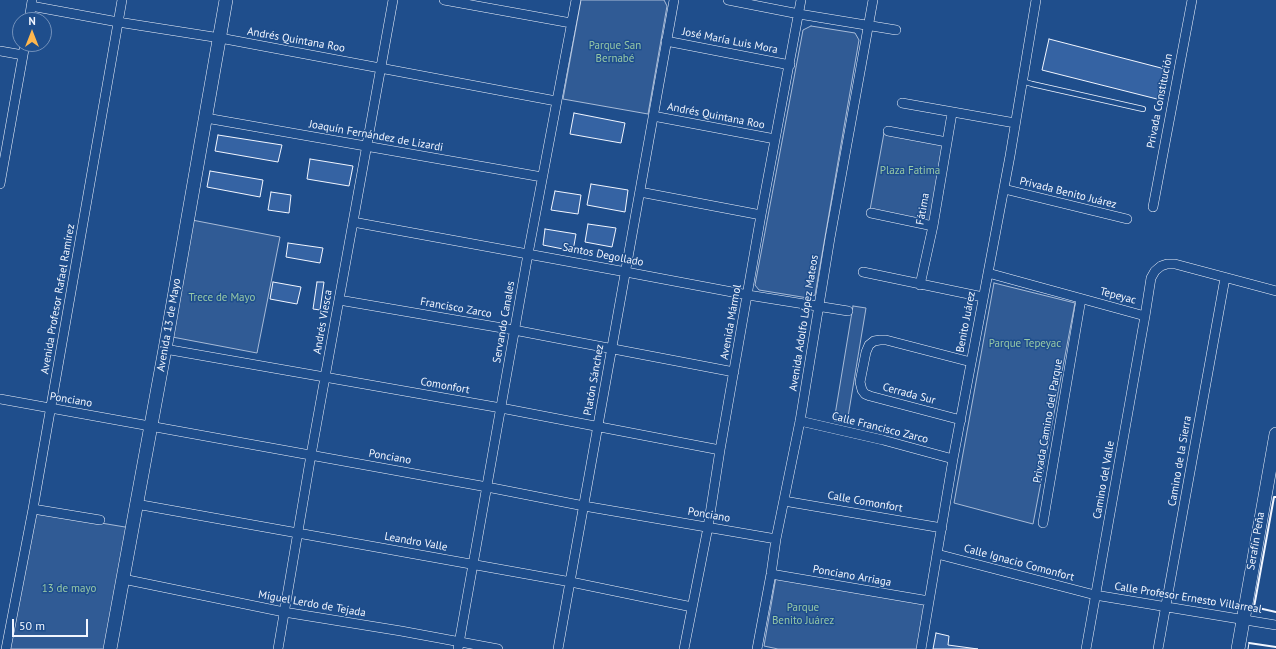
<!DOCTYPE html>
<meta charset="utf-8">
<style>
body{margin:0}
#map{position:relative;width:1276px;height:649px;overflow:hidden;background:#1f4e8c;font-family:"PT Sans",sans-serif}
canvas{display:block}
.north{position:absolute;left:12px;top:12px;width:40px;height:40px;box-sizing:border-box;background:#1f4e8c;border:1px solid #7391ba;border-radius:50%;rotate:0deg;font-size:11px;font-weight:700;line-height:16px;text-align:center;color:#f2f6ff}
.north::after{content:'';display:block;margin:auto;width:14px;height:18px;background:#ffb74d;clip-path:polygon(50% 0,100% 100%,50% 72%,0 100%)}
.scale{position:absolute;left:12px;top:619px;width:76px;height:18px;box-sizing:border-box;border:2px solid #f2f6ff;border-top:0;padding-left:5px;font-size:12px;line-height:14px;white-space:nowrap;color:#f2f6ff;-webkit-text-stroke:3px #1f4e8c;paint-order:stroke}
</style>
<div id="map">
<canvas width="1276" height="649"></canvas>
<div class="north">N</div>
<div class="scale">50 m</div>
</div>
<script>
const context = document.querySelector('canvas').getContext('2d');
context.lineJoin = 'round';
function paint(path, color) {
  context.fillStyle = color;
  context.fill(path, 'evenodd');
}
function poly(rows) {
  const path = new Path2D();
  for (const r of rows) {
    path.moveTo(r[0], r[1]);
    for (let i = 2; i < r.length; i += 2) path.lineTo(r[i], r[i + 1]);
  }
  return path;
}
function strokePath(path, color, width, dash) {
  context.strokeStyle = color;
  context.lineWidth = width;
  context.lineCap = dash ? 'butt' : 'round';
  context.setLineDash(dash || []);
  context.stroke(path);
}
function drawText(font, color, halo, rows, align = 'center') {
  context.font = font + ' "PT Sans",sans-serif';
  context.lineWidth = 3;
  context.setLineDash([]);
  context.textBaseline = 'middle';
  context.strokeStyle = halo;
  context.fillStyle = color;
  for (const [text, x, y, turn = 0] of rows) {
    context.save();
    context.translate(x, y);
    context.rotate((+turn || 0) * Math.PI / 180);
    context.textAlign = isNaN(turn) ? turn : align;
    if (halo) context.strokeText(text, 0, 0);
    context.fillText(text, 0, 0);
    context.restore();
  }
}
const built = poly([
 [581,0,664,0,667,6,648,114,563,99,581,0],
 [811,26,855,33,859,40,815,295,808,298,759,290,755,285,803,30,811,26],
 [884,133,948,144,933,222,870,210,884,133],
 [192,220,280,237,257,353,167,336,192,220],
 [994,283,1075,303,1033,524,954,503,994,283],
 [853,306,866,308,847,423,834,421,853,306],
 [35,512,131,528,107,649,7,649,35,512],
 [776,577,929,601,919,649,778,649,764,646,776,577]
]);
paint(built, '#305b95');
strokePath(built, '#a8bbd7', 1);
const building = poly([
 [1049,39,1165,69,1157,99,1042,70,1049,39],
 [574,113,625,123,621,143,570,134,574,113],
 [218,135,282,145,278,162,215,151,218,135],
 [310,159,353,166,349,186,307,179,310,159],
 [210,171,263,180,260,197,207,187,210,171],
 [591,184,628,190,625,212,587,205,591,184],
 [555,191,581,195,578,214,551,210,555,191],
 [271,192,291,195,289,213,268,210,271,192],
 [588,224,616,228,612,247,585,242,588,224],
 [545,229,576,234,573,251,543,245,545,229],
 [288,243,323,248,320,263,286,257,288,243],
 [273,282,301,287,297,304,270,299,273,282],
 [317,282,324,282,320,310,313,309,317,282],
 [936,633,949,636,948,645,978,649,933,649,936,633]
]);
paint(building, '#3563a3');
strokePath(building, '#f2f6ff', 1);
const lane = poly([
 [1022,81,1032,84,1143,109]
]);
const street = poly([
 [444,0,571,23],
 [728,0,799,14,896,30],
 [31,6,118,22,220,38,556,101],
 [29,20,32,1],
 [666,41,790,65],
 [0,51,23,55],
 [902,103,1015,123],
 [653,116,775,139],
 [206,118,542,177],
 [888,131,947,142],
 [0,184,25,44],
 [1004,189,1127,219],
 [640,192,761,215],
 [1153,207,1192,0],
 [871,213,933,226],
 [353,222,626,272,748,295,848,311],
 [863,272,983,297],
 [988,273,1145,316,1151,278,1155,271,1161,266,1167,264,1175,264,1276,291],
 [920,285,933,226,952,113],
 [339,300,514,330,734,372],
 [165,349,501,408,720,450],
 [0,399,487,487,584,506,776,539],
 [961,420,870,396,865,394,862,390,860,382,866,352,869,345,874,341,880,340,886,340,971,362],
 [800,421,883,440,953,459],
 [784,501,942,528],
 [136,504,571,582,692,607],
 [33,509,100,520],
 [1043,523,1081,299],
 [937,554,1095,595,1276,625],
 [771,574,929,601],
 [123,579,284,612,401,631,498,649],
 [6,649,33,509,122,0],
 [278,649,311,455,393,0],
 [458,649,528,254,576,0],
 [558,649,674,0],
 [684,649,708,527,720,450,761,215,801,0],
 [757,649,771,574,776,539,800,421,830,238,873,0],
 [921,649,953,459,1010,156,1036,0],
 [1086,649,1145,316],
 [1158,649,1225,278]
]);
const secondary = poly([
 [110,649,165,349,226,0],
 [1238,649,1276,434]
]);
strokePath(lane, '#f2f6ff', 6);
strokePath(street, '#f2f6ff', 10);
strokePath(secondary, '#f2f6ff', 14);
strokePath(lane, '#1f4e8c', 4.5);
strokePath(street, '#1f4e8c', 9);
strokePath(secondary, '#1f4e8c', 13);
strokePath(poly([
 [1248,649,1249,643]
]), '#f2f6ff', 1, [5, 2]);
strokePath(poly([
 [1276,497,1274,497,1254,607,1276,612],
 [1249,643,1276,647]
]), '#f2f6ff', 2);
drawText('11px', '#f2f6ff', '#1f4e8c', [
 ["Andrés Quintana Roo",296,40,10],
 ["José María Luis Mora",730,41,11],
 ["Privada Constitución",1160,101,-79],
 ["Andrés Quintana Roo",716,116,11],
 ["Joaquín Fernández de Lizardi",376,136,10],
 ["Privada Benito Juárez",1068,193,14],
 ["Fátima",923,209,-80],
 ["Santos Degollado",603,255,11],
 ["Tepeyac",1118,296,15],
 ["Avenida Profesor Rafael Ramírez",58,299,-80],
 ["Francisco Zarco",456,308,10],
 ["Andrés Viesca",323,322,-80],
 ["Servando Canales",504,322,-80],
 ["Avenida Mármol",731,322,-80],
 ["Benito Juárez",966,322,-79],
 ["Avenida Adolfo López Mateos",804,323,-81],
 ["Avenida 13 de Mayo",169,325,-80],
 ["Platón Sánchez",594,380,-80],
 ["Comonfort",445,386,10],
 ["Cerrada Sur",909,394,15],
 ["Ponciano",71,400,10],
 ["Privada Camino del Parque",1048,421,-80],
 ["Calle Francisco Zarco",880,428,14],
 ["Ponciano",390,457,10],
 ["Camino de la Sierra",1180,461,-80],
 ["Camino del Valle",1104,480,-80],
 ["Calle Comonfort",865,502,10],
 ["Ponciano",709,515,10],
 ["Serafín Peña",1256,541,-80],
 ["Leandro Valle",416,542,10],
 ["Calle Ignacio Comonfort",1019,563,15],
 ["Ponciano Arriaga",852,576,10],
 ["Calle Profesor Ernesto Villarreal",1188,598,9],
 ["Miguel Lerdo de Tejada",312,604,10]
]);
drawText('11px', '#97c8a6', '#1f4e8c', [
 ["Parque San",615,46],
 ["Bernabé",615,59],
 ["Plaza Fatima",910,171],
 ["Trece de Mayo",222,298],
 ["Parque Tepeyac",1025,344],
 ["13 de mayo",69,589],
 ["Parque",803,608],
 ["Benito Juárez",803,621]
]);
</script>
